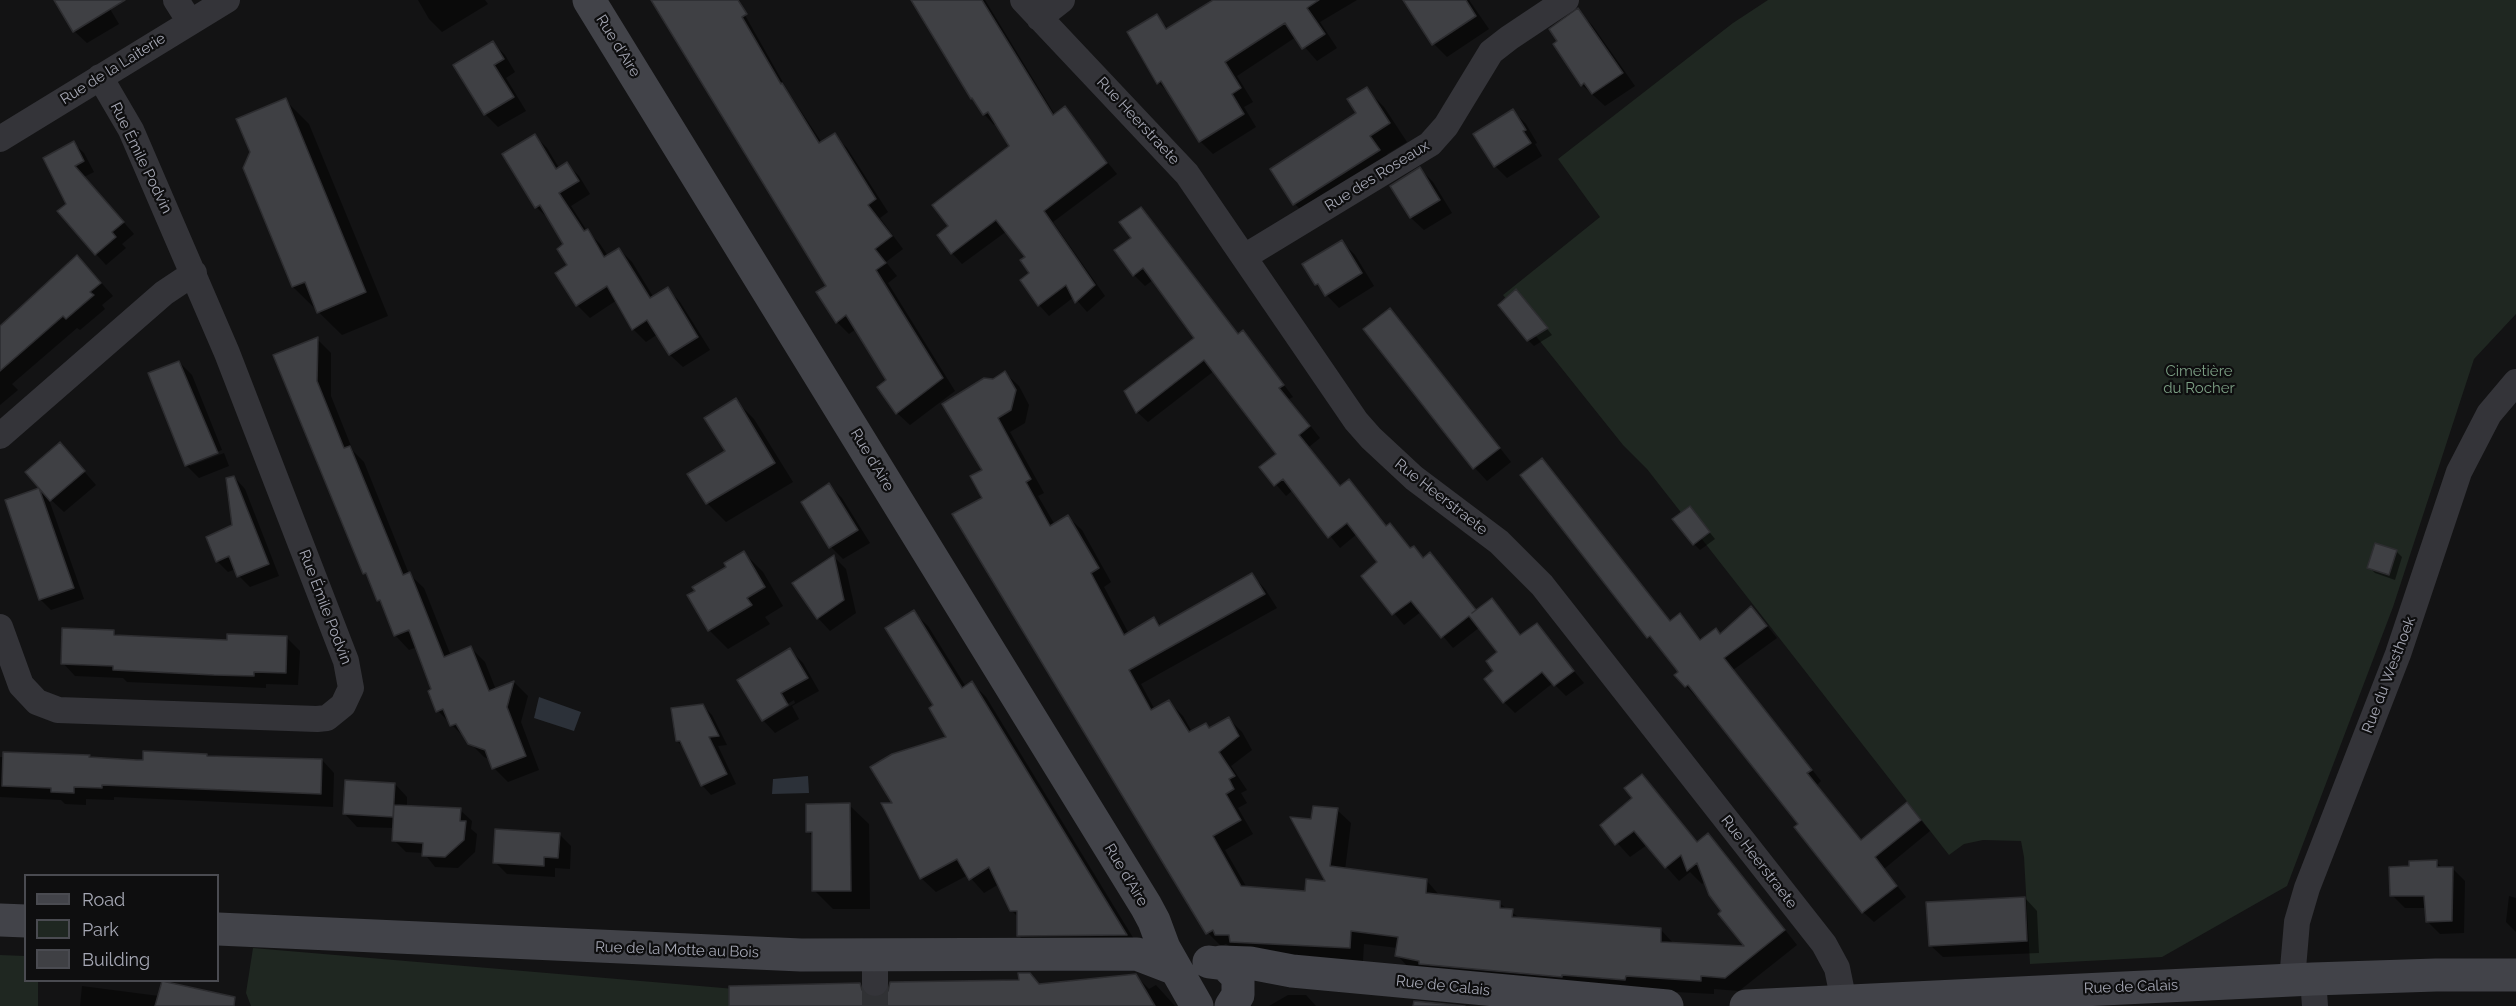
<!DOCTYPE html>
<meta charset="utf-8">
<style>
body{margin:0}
#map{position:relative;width:2516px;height:1006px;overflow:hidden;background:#131314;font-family:Raleway,sans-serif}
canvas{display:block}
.legend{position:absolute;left:24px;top:874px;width:195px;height:108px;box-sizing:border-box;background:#0e0e0f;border:2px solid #4a4b51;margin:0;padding:8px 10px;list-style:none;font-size:18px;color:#a5a7b4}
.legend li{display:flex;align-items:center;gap:12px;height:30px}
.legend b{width:30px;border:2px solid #4a4b51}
</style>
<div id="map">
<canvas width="2516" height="1006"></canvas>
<ul class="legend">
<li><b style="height:8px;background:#424349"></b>Road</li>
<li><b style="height:16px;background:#1f2721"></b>Park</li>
<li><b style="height:16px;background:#3f4044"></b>Building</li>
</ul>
</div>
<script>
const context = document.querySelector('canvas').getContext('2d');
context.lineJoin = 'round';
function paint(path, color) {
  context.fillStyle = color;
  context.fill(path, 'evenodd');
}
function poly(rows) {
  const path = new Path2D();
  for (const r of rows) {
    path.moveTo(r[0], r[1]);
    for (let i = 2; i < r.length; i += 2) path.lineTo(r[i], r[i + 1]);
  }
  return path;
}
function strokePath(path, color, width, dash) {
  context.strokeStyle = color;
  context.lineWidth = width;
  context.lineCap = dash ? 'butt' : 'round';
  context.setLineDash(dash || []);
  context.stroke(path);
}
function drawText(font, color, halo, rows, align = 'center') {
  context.font = font + ' Raleway,sans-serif';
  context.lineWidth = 4.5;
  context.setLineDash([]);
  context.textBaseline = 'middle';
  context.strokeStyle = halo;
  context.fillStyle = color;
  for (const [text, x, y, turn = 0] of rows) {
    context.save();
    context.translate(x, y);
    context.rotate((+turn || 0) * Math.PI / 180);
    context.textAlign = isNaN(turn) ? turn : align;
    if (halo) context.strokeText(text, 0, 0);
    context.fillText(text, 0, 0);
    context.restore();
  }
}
paint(poly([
 [1768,0,2516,0,2516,314,2474,359,2393,607,2287,886,2162,957,2030,964,2024,857,2021,841,1983,840,1964,844,1949,855,1647,469,1623,445,1503,295,1600,217,1558,159,1733,23],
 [253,948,735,989,744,1006,251,1006,246,993],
 [0,955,25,956,26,980,38,981,38,1006,0,1006]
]), '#1f2721');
paint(poly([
 [539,697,581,712,574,731,534,718],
 [808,776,809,793,772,794,773,779]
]), '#2c3139');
paint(poly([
 [56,0,113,0,107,4,119,24,87,43,74,31],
 [418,0,485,0,488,4,442,32,429,19],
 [653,0,711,0,734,5,746,17,789,93,822,143,834,135,847,148,888,212,880,218,903,249,886,262,897,276,888,283,955,391,910,425,897,413,888,380,856,329,849,334,837,322,828,286],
 [913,0,985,0,1055,115,1064,108,1117,174,1053,222,1105,296,1087,312,1074,297,1049,316,1039,305,1022,280,1031,274,1027,258,1007,231,962,264,952,253,950,226,1011,146,997,123,994,125,984,114],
 [1210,0,1357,0,1320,22,1337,48,1317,61,1296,37,1237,76,1253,102,1244,107,1256,127,1213,154,1200,141,1172,96,1159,83,1129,33,1156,16,1169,29,1212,3],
 [1405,0,1469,0,1489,29,1447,57,1434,44],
 [1579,12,1592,25,1635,86,1605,106,1582,85],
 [492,42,505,55,515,72,506,78,526,111,498,127,485,114,455,65],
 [1366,89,1384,107,1407,142,1387,154,1396,168,1312,222,1295,204,1272,169,1358,113],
 [285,100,309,124,388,316,342,335,293,287],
 [1513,111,1526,124,1537,143,1535,144,1542,156,1507,178,1495,166],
 [535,136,547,148,559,168,567,164,579,176,590,194,571,206,587,231,600,244,608,256,619,249,632,262,654,298,668,289,680,302,710,350,683,367,670,355,658,334,646,342,633,329,617,300,590,318,577,305,565,244,549,219,536,207],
 [73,143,84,153,94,172,84,177,134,234,122,244,126,248,106,265,96,254,68,204],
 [1420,169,1433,182,1452,213,1424,230,1411,218,1392,186],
 [1140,209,1151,220,1239,335,1242,332,1253,343,1293,397,1289,399,1320,438,1309,447,1341,487,1349,481,1387,527,1390,525,1412,549,1414,548,1425,559,1440,565,1477,611,1492,600,1522,636,1536,625,1584,683,1566,696,1553,683,1515,713,1504,702,1496,672,1499,653,1480,627,1453,648,1422,611,1404,625,1363,576,1379,563,1357,534,1340,548,1293,490,1286,496,1261,467,1278,454,1214,371,1148,422,1137,412,1196,338,1153,280,1145,286,1134,275,1133,238],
 [1342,242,1355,255,1374,286,1339,308,1316,284],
 [90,270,113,296,102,305,105,309,80,330,77,328,12,384,18,390,0,405,0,328],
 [1522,297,1552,335,1534,346,1528,340],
 [1390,310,1402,323,1511,462,1487,481,1475,468,1365,329],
 [317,339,331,353,331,396,353,451,364,462,409,574,424,588,451,656,471,648,485,662,496,690,514,682,528,696,521,722,539,770,508,782,494,768,491,760,484,757,438,711,433,690,417,647,409,650,395,635,383,605,365,573,275,355],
 [179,362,192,375,222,450,190,462,190,466,224,453,229,466,199,478,186,465],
 [1005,373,1019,386,1029,405,1025,423,1010,432,1044,493,1038,496,1055,525,1068,517,1082,530,1111,582,1104,587,1129,634,1154,618,1162,626,1252,575,1265,589,1277,608,1141,684,1155,710,1169,702,1183,716,1192,732,1210,729,1229,719,1242,732,1252,750,1231,766,1247,790,1241,793,1247,803,1238,808,1253,834,1225,850,1247,888,1306,893,1328,883,1313,821,1337,810,1351,823,1345,870,1427,881,1440,896,1499,903,1521,919,1661,930,1674,944,1747,948,1705,881,1702,884,1690,872,1679,881,1647,845,1630,857,1602,826,1634,799,1642,776,1698,843,1708,835,1721,848,1797,945,1739,991,1714,989,1714,994,1540,985,1410,969,1397,955,1398,948,1364,944,1363,961,1245,955,1226,944,1221,946,1208,933,984,498,984,470,994,380],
 [735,400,754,419,793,482,726,522,707,503,689,474,727,451],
 [60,444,96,485,64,512,48,497,84,599,51,610,40,599,39,490,46,497,48,495],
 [1542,460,1671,622,1680,615,1702,640,1721,635,1751,608,1762,619,1777,638,1733,670,1821,781,1817,785,1862,841,1907,804,1930,831,1884,869,1906,897,1874,922,1863,912,1800,824,1698,696,1696,697,1686,686,1680,672,1661,647,1649,637,1522,475],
 [234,477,245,489,279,576,250,587,239,576,236,569,228,572,217,561,234,525],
 [829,485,842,498,870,543,843,559,831,547],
 [1695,514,1715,539,1700,550,1694,544],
 [2396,551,2402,557,2395,580,2375,573,2369,567],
 [744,553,763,572,783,606,765,617,770,624,728,649,709,630,689,596],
 [834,557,846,569,856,613,830,631,818,618],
 [913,612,928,626,966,687,972,683,986,697,1140,949,1033,949,1018,935,1018,917,1011,910,999,884,984,893,968,875,936,892,921,878,894,804,948,738,935,706],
 [113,632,119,637,228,641,287,638,300,651,298,685,266,684,266,688,127,682,123,678,75,676,63,663],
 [790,650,803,663,819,691,792,706,799,719,775,733,763,720],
 [794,700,795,703,764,721,764,718],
 [703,706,712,715,727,745,718,746,736,784,711,795,702,785,685,749,677,741],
 [207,756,209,758,322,760,334,773,333,807,114,797,114,800,86,799,86,805,65,804,61,800,0,797,0,757,89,757,91,759,144,761],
 [395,784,407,797,407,807,460,810,472,821,471,829,477,834,475,852,458,868,435,867,424,853,406,852,394,840,395,828,357,827,345,814],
 [849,805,869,824,870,909,833,909,814,890,813,837,808,831],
 [559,834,571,846,570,869,555,868,555,877,507,874,495,862],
 [2436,862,2443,868,2452,868,2465,881,2464,933,2440,934,2427,921,2426,908,2405,908,2392,895],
 [2509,896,2516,898,2516,932,2506,922],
 [2025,898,2037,911,2039,953,1943,957,1930,945],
 [1135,975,1149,989,1156,985,1175,1006,1025,1006,1040,986],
 [82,986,159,996,225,996,235,1006,80,1006],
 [1288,995,1306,995,1316,1006,1269,1006]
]), '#0007');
const building = poly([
 [54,0,125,0,73,32,54,0],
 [651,0,738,0,747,14,742,17,781,84,782,83,819,143,835,133,876,199,868,205,892,236,875,249,886,263,876,270,943,378,896,414,877,387,886,380,846,315,836,323,816,292,826,286,651,0],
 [911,0,982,0,1053,115,1065,106,1107,163,1044,211,1095,285,1075,303,1066,285,1038,306,1020,280,1029,273,1020,260,1025,257,996,220,951,254,937,235,948,226,932,205,1009,146,988,112,983,115,972,98,971,99,911,0],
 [1213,0,1319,0,1307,8,1325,34,1302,49,1285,23,1225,62,1241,88,1232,94,1244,114,1199,142,1161,81,1157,84,1127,32,1157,14,1166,29,1213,0],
 [1403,0,1466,0,1476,16,1432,45,1403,0],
 [1578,8,1623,73,1592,94,1584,83,1581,86,1553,44,1557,41,1549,29,1578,8],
 [493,41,504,59,494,65,514,97,484,115,453,65,493,41],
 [1367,87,1390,123,1370,136,1380,150,1293,205,1270,169,1356,113,1347,99,1367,87],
 [286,98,366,292,317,313,305,282,292,287,243,168,250,152,236,119,286,98],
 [1513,109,1526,130,1523,131,1531,143,1494,167,1473,134,1513,109],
 [535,134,556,169,567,162,579,181,559,193,584,231,588,229,604,257,619,248,650,298,668,287,698,337,669,355,647,320,632,330,607,286,576,306,555,273,567,265,557,249,563,244,540,205,535,208,502,154,535,134],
 [74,141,84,161,75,166,124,222,112,232,116,237,95,255,57,211,66,204,43,158,74,141],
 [1420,167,1440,200,1410,218,1390,186,1420,167],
 [1141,207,1238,334,1243,330,1284,385,1279,388,1310,426,1299,435,1340,486,1349,479,1386,526,1390,523,1410,548,1414,546,1423,558,1430,552,1476,610,1472,613,1492,598,1520,635,1537,623,1574,671,1554,686,1542,672,1503,703,1484,679,1493,671,1486,661,1497,652,1469,616,1441,638,1411,601,1392,615,1361,576,1377,562,1347,523,1328,538,1283,479,1274,486,1259,467,1276,454,1204,360,1136,413,1124,391,1194,338,1143,268,1133,276,1114,250,1131,238,1119,222,1141,207],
 [1342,240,1362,273,1325,296,1318,284,1315,285,1302,264,1342,240],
 [77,255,101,283,90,292,94,295,66,319,63,316,0,371,0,326,77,255],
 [1516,289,1548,328,1527,341,1498,305,1516,289],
 [1390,308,1500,448,1473,469,1363,329,1390,308],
 [318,337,317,381,344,448,350,446,403,575,410,572,444,657,471,646,489,691,514,681,507,707,526,756,492,769,485,750,468,744,456,724,450,726,443,709,436,712,428,691,431,689,409,630,394,636,380,600,377,601,366,573,363,574,273,355,318,337],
 [179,361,218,453,185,466,148,373,179,361],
 [1005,371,1016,390,1011,410,998,418,1031,479,1026,482,1050,526,1068,515,1099,568,1091,573,1124,635,1154,617,1159,626,1252,573,1265,594,1129,670,1151,710,1169,700,1189,732,1206,723,1209,728,1229,717,1239,736,1219,752,1235,776,1229,779,1234,789,1226,794,1241,820,1213,836,1241,886,1305,891,1306,879,1325,881,1290,817,1311,819,1313,806,1338,808,1330,866,1427,879,1426,893,1500,901,1500,908,1513,909,1512,917,1661,928,1661,942,1744,946,1718,914,1721,911,1709,895,1697,863,1687,871,1681,855,1665,868,1634,831,1615,845,1600,825,1632,798,1624,788,1642,774,1697,842,1708,833,1785,930,1725,978,1701,976,1701,981,1626,976,1625,980,1562,975,1562,977,1419,964,1419,961,1395,956,1398,937,1351,931,1350,948,1230,942,1229,935,1215,935,1213,930,1206,934,952,514,982,498,970,476,982,470,942,404,984,378,993,379,1005,371],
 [736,398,775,463,706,504,687,474,725,451,704,418,736,398],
 [60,442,85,471,50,501,25,472,60,442],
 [1542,458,1670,621,1680,613,1700,640,1716,628,1720,634,1751,606,1767,626,1724,658,1812,770,1807,773,1861,840,1907,802,1921,820,1875,857,1897,886,1862,913,1794,827,1798,824,1688,685,1685,687,1674,675,1678,672,1676,669,1650,636,1647,638,1520,475,1542,458],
 [234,476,269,564,237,577,229,556,216,562,206,537,232,525,226,478,234,476],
 [829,483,858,530,829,548,801,502,829,483],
 [39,488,74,588,39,600,5,500,39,488],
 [1690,506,1710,532,1693,545,1672,519,1690,506],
 [2375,543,2397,550,2389,575,2367,568,2375,543],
 [744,551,765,587,747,598,752,605,708,631,687,595,695,591,692,587,726,567,724,563,744,551],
 [834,555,844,600,817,619,792,583,834,555],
 [914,610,962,688,972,681,1127,935,1017,936,1017,911,1010,911,989,867,969,880,957,859,920,879,881,803,892,803,870,767,892,754,946,737,929,708,933,705,885,628,914,610],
 [62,628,114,630,114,635,227,640,227,634,287,636,286,673,254,672,254,676,214,675,113,670,113,666,61,664,62,628],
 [790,648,808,678,781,693,788,705,762,721,737,680,790,648],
 [703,704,719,736,709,737,727,774,701,786,680,741,676,741,671,708,703,704],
 [143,751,207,754,207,756,322,759,321,794,102,785,102,788,74,787,74,793,51,792,51,788,2,786,3,752,90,755,89,757,137,760,143,760,143,751],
 [345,780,395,783,393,817,343,814,345,780],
 [850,803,851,891,812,891,812,832,806,832,806,804,850,803],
 [394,805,461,808,460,821,466,821,464,840,445,857,422,856,423,843,392,841,394,805],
 [495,829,560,833,558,858,544,857,544,866,493,863,495,829],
 [2437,860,2437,867,2453,867,2452,921,2426,922,2424,896,2390,896,2389,867,2409,866,2409,861,2437,860],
 [2025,897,2027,941,1929,946,1926,902,2025,897],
 [1018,973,1030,973,1039,984,1136,974,1155,1006,729,1006,729,986,860,983,862,990,867,996,876,998,888,991,890,982,1019,980,1018,973],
 [162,981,235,997,234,1006,155,1006,162,981],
 [1414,1001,1465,1006,1413,1006,1414,1001]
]);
paint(building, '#3f4044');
strokePath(building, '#2d2d30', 1.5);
strokePath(poly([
 [875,983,875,1006]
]), '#303134', 26, [26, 13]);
strokePath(poly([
 [176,0,190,22],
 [1023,0,1187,174,1356,421,1371,438,1414,478,1499,542,1542,585,1824,944,1837,968,1844,1002],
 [1039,18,1062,0],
 [0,139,227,0],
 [1244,257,1430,144,1446,126,1491,52,1509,38,1566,0],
 [0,436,164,293,194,273],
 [0,627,21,685,37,702,58,710,317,719,327,718,343,705,351,688,346,661,227,353,131,130,100,77],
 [875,956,875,983],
 [2313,979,2315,1006],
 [2292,980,2297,922,2307,888,2398,654,2459,472,2489,414,2516,382]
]), '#343439', 26);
strokePath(poly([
 [589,0,1146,906,1154,921,1164,948,1197,1006],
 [0,920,26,921],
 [218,929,801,955,1137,954,1176,969],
 [1209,962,1225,964,1238,977,1238,995,1231,1006],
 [1221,962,1250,963,1292,971,1667,1006],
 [1746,1006,2313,979,2436,975,2516,975]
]), '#424349', 33);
drawText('15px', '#a5a7b4', '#0e0e0f', [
 ["Rue d'Aire",618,46,58],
 ["Rue de la Laiterie",113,69,-32],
 ["Rue Heerstraete",1138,121,47],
 ["Rue Émile Podvin",141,158,64],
 ["Rue des Roseaux",1377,176,-32],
 ["Rue d'Aire",872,460,59],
 ["Rue Heerstraete",1441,497,38],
 ["Rue Émile Podvin",325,607,69],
 ["Rue du Westhoek",2389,675,-69],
 ["Rue Heerstraete",1759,862,52],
 ["Rue d'Aire",1126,875,59],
 ["Rue de la Motte au Bois",677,950,2],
 ["Rue de Calais",1443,986,6],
 ["Rue de Calais",2131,987,-2]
]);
drawText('15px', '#7c9f84', '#0e0e0f', [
 ["Cimetière",2199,371],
 ["du Rocher",2199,388]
]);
</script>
